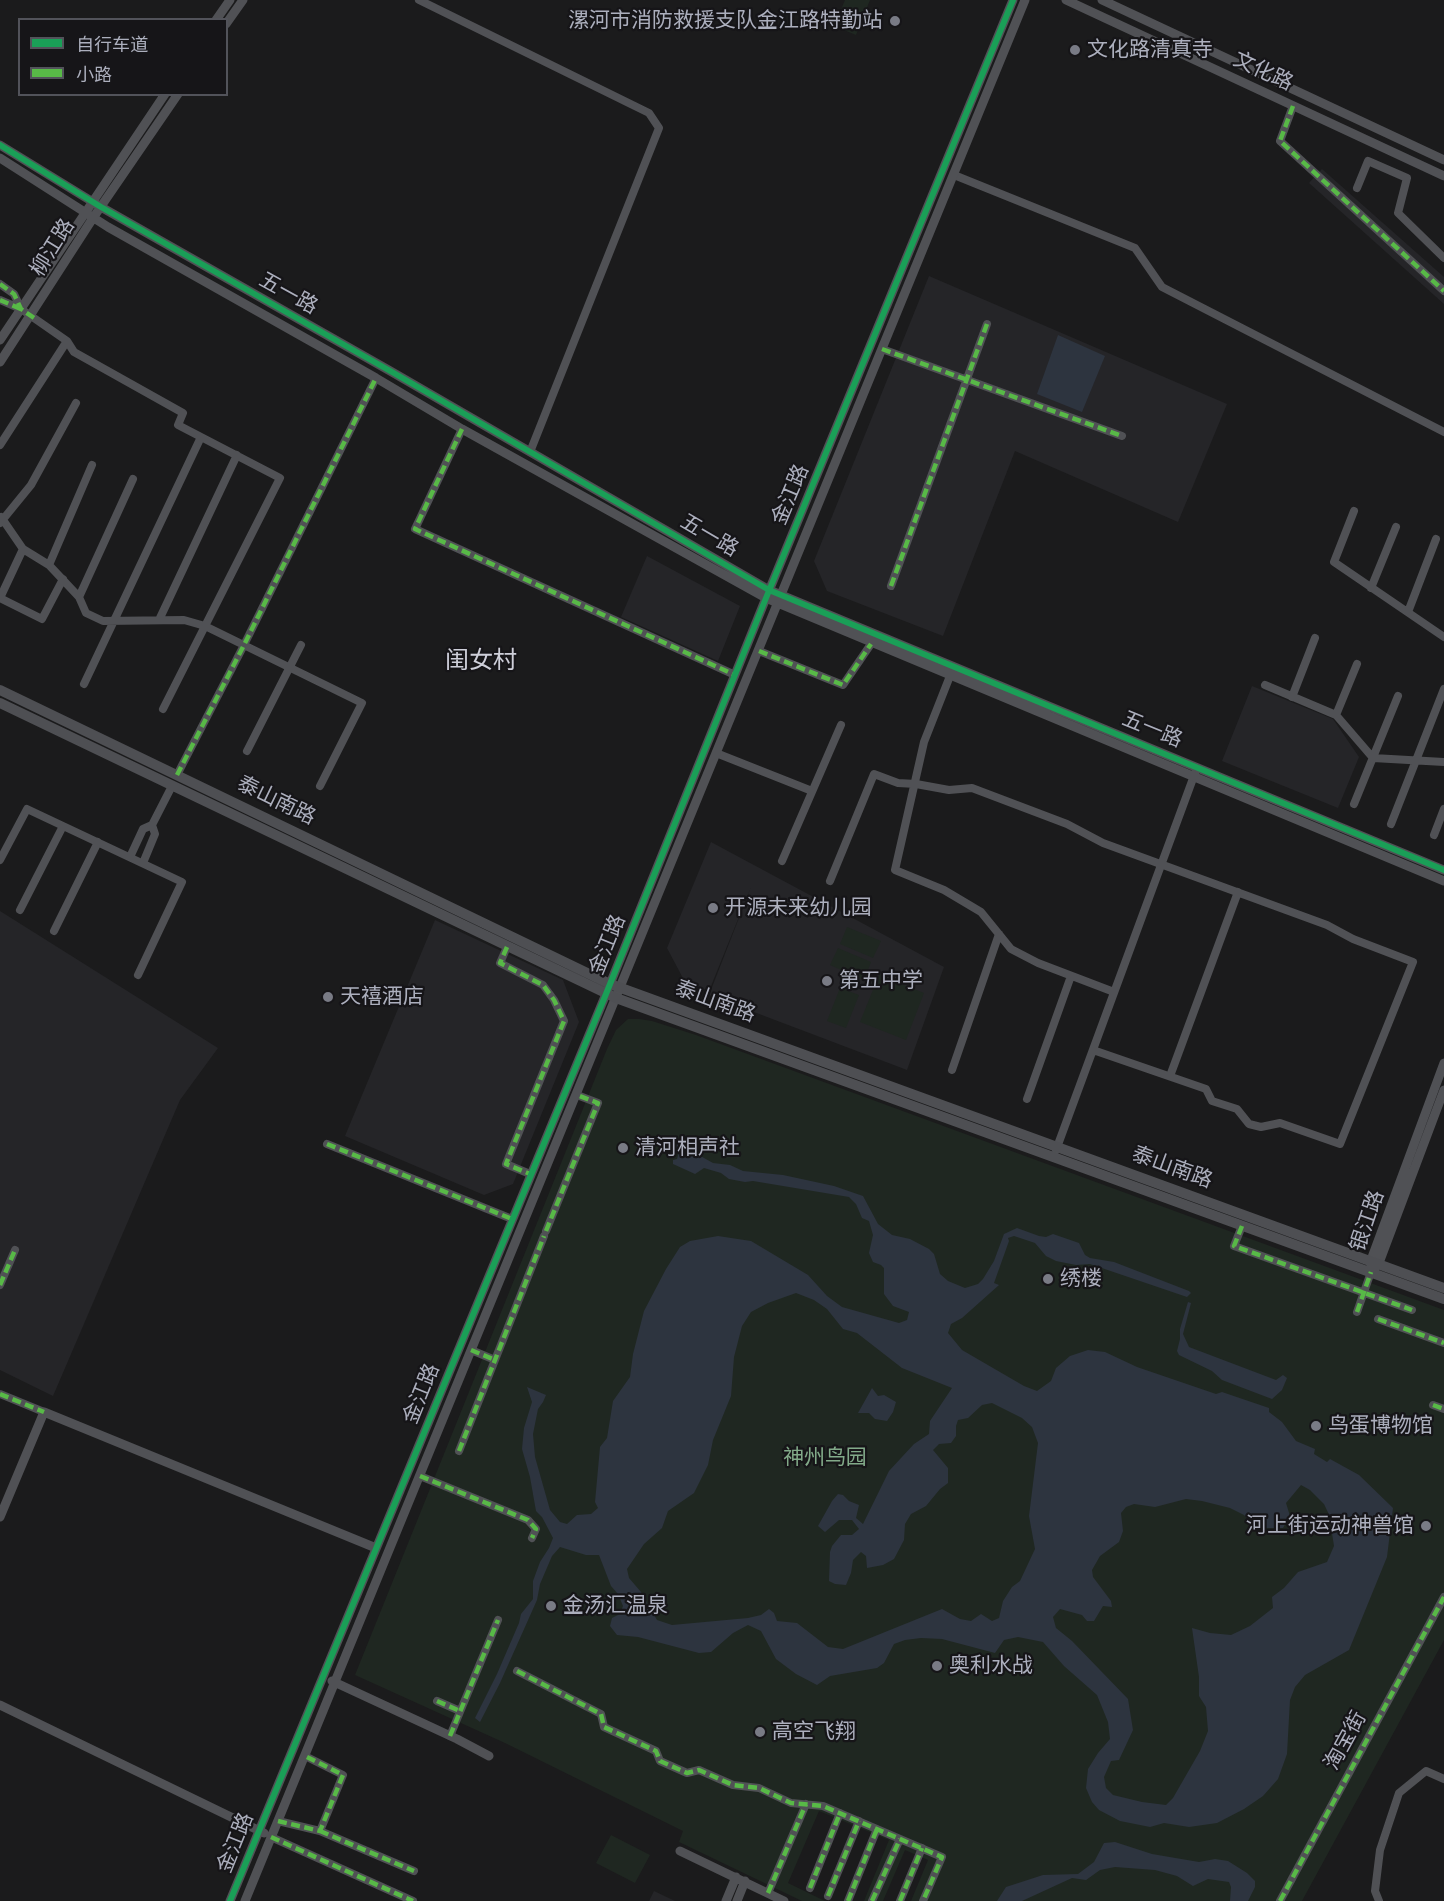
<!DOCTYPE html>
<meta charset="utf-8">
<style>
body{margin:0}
#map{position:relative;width:1444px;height:1901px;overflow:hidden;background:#1b1b1c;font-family:"Space Grotesk","Noto Sans SC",sans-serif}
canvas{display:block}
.legend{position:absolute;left:18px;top:18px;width:210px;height:78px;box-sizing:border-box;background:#161518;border:2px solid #52535a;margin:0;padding:8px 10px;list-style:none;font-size:18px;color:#acafbd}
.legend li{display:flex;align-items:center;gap:12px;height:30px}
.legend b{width:30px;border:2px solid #52535a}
</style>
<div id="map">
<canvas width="1444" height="1901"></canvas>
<ul class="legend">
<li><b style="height:8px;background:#1a9f57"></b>自行车道</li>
<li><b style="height:8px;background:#58b947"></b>小路</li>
</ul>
</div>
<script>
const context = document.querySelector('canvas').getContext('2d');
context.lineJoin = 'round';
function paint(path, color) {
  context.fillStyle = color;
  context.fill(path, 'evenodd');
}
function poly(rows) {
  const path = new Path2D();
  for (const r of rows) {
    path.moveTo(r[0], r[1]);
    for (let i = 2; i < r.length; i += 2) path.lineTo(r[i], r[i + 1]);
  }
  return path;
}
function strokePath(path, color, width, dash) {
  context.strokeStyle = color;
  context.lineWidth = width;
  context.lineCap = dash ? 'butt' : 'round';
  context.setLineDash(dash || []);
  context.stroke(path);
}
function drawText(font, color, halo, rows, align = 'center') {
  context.font = font + ' "Space Grotesk","Noto Sans SC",sans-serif';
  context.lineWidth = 4.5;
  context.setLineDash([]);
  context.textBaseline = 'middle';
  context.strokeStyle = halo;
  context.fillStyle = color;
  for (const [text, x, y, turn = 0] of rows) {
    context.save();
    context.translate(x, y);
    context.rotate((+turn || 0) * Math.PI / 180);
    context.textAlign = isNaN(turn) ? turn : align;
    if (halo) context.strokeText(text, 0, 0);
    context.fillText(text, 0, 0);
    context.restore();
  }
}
paint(poly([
 [1322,169,1444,277,1444,304,1309,183],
 [929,276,1227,404,1178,522,1015,451,943,636,827,591,814,561],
 [647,556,740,606,718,661,621,617],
 [1252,686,1333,719,1359,757,1338,808,1222,761],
 [711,842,944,967,907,1070,709,995,751,887,709,991,685,982,667,948],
 [0,911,218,1048,180,1100,53,1396,0,1370],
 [435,920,563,980,579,1022,513,1184,484,1195,345,1136],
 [654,1891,675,1901,649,1901]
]), '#252528');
paint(poly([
 [845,0,870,0,856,35,834,26],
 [847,927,881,941,873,958,840,944],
 [838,948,871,962,864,980,830,965],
 [879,975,924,993,906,1040,860,1022],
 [840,988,859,995,846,1028,827,1021],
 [628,1019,639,1019,652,1021,696,1035,1444,1310,1444,1640,1302,1901,911,1901,928,1860,905,1850,883,1901,864,1901,889,1840,819,1811,788,1883,825,1901,802,1901,679,1842,683,1831,505,1743,355,1675,607,1049,616,1030],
 [611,1835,650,1855,635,1883,596,1863]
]), '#1f2721');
paint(poly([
 [1058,335,1105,356,1082,412,1037,394],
 [677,1143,713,1163,730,1165,743,1171,783,1175,834,1186,863,1196,878,1224,892,1235,910,1239,929,1249,934,1254,940,1274,948,1281,965,1288,978,1284,983,1279,994,1261,1004,1234,1017,1228,1039,1236,1046,1237,1053,1234,1079,1243,1085,1255,1090,1258,1114,1262,1189,1291,1191,1293,1187,1297,1090,1264,1076,1265,1056,1261,1046,1256,1035,1243,1014,1236,1008,1238,1009,1241,994,1283,999,1285,962,1318,951,1324,948,1333,962,1350,1024,1386,1037,1391,1051,1381,1056,1368,1070,1356,1088,1350,1105,1352,1137,1367,1216,1394,1222,1392,1269,1408,1269,1412,1282,1422,1296,1441,1315,1449,1314,1454,1327,1462,1330,1459,1359,1475,1393,1508,1387,1557,1349,1650,1305,1675,1295,1687,1290,1700,1287,1754,1278,1779,1263,1796,1244,1809,1217,1823,1189,1827,1164,1823,1150,1827,1120,1821,1099,1810,1092,1802,1086,1788,1088,1769,1098,1753,1110,1739,1108,1722,1097,1695,1064,1666,1043,1642,1018,1637,1004,1640,995,1653,942,1639,921,1638,905,1640,894,1644,884,1663,877,1668,830,1676,817,1685,796,1674,776,1659,761,1631,748,1625,733,1633,711,1652,699,1653,638,1637,617,1635,610,1626,612,1618,620,1614,623,1606,618,1594,611,1586,599,1555,586,1555,560,1547,552,1556,540,1584,537,1600,500,1683,480,1722,475,1718,497,1674,519,1623,521,1614,533,1599,533,1581,540,1562,549,1548,553,1538,542,1517,536,1511,530,1477,522,1449,524,1428,532,1402,527,1387,546,1395,543,1402,538,1409,533,1434,535,1457,550,1510,560,1522,567,1524,577,1515,591,1514,598,1508,595,1502,600,1447,607,1438,613,1401,630,1377,633,1354,644,1311,666,1269,680,1247,690,1241,718,1236,751,1241,808,1275,827,1296,842,1307,899,1323,907,1320,909,1312,893,1306,884,1294,884,1268,881,1265,873,1262,869,1253,873,1235,869,1221,862,1218,856,1204,849,1197,753,1181,745,1182,729,1179,721,1173,704,1168,695,1174,673,1164,673,1160,677,1159,679,1152,675,1147],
 [796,1293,814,1300,827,1309,843,1329,857,1333,902,1368,952,1388,930,1421,929,1434,914,1444,889,1471,863,1524,856,1518,859,1505,849,1501,843,1495,838,1494,832,1501,818,1526,825,1532,839,1520,852,1520,859,1529,852,1535,841,1535,832,1546,830,1552,829,1581,835,1584,846,1585,851,1573,853,1560,861,1552,866,1556,867,1568,883,1565,894,1559,904,1540,905,1524,911,1514,926,1506,940,1489,948,1483,948,1468,933,1450,939,1444,951,1443,956,1436,956,1426,958,1420,968,1418,982,1405,992,1403,1022,1418,1032,1427,1038,1443,1029,1516,1035,1549,1020,1581,1012,1587,1003,1601,999,1618,992,1621,981,1614,971,1621,960,1619,942,1609,843,1649,828,1647,797,1623,777,1621,774,1613,769,1609,761,1615,748,1618,672,1625,657,1620,641,1592,629,1578,627,1569,644,1544,662,1528,668,1511,694,1493,708,1465,713,1440,731,1396,734,1357,742,1326,751,1312,768,1303],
 [1301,1485,1310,1490,1324,1504,1332,1521,1331,1527,1334,1546,1327,1562,1298,1572,1284,1588,1272,1597,1273,1608,1250,1626,1231,1635,1210,1633,1192,1628,1199,1677,1199,1696,1206,1707,1208,1731,1200,1751,1173,1798,1166,1805,1142,1802,1113,1795,1106,1788,1104,1777,1111,1761,1119,1760,1133,1730,1128,1699,1072,1641,1056,1628,1053,1617,1060,1609,1082,1615,1087,1621,1094,1621,1103,1606,1112,1607,1111,1601,1093,1577,1092,1570,1100,1556,1119,1542,1123,1531,1121,1513,1126,1507,1134,1504,1155,1507,1186,1499,1202,1501,1230,1508,1244,1515,1259,1528,1283,1528,1290,1516,1286,1503],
 [1188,1302,1191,1303,1183,1334,1189,1347,1276,1380,1283,1375,1287,1378,1282,1390,1272,1399,1222,1380,1212,1371,1179,1355,1177,1351,1180,1339,1180,1329],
 [872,1388,878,1396,884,1395,896,1402,893,1412,887,1421,875,1419,869,1413,858,1413],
 [1115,1842,1152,1854,1199,1862,1215,1859,1228,1861,1247,1873,1255,1881,1255,1887,1248,1901,1230,1901,1231,1887,1229,1882,1208,1879,1193,1886,1177,1876,1155,1870,1115,1867,1100,1870,1086,1880,1072,1878,1022,1901,997,1901,1006,1887,1043,1875,1078,1874,1094,1862,1104,1843]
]), '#2d343f');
strokePath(poly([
 [419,0,649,113,659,128,530,452],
 [1293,106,1280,141,1444,291],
 [954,175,1135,248,1162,287,1444,432],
 [1357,188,1368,161,1407,178,1398,213,1444,258],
 [0,284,14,294,21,309,67,341,74,352,183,413,178,425,280,478,163,709],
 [0,300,21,309],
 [882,349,1122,436],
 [462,429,415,529,735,675],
 [0,445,67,341],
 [133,479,79,597,86,613,103,621,184,620,205,626,362,703,320,786],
 [1354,511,1334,562,1444,637],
 [1,517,23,549,49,565,79,597],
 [0,523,31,485,76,403],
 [49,565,92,465],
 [891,586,987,324],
 [1371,588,1396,527],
 [0,598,42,619,63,579],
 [0,598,23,549],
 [1408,612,1436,539],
 [159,620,237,455],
 [759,651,843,685,871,644],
 [950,676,924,742,895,870,944,890,981,912,1011,949,1038,963,1114,992],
 [84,684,201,437],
 [1265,685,1336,715,1373,758,1444,762],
 [1292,697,1315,638],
 [1336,715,1357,664],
 [247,751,301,645],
 [716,753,812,791],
 [177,775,244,645,376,378],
 [1354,804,1398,696],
 [1391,824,1444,689],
 [1434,835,1444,809],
 [130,857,143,829,152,825,172,786],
 [0,860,27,809,182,882,138,975],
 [782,861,841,725],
 [143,863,155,834,152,825],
 [830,881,874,774,898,783,916,784,949,790,972,788,1067,824,1103,843,1327,925,1353,939,1413,962,1340,1144,1280,1123,1261,1127,1249,1124,1237,1109,1212,1101,1206,1089,1093,1050],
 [20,910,63,826],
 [54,931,98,842],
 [507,947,500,963,543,985,554,1000,564,1021,506,1164,530,1174],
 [952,1070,999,934],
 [1170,1076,1238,892],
 [1027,1099,1071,976],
 [327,1144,512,1219],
 [1056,1150,1195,773],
 [1242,1226,1234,1246,1412,1310],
 [546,1231,598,1103,577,1095],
 [0,1285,15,1250],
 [1357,1312,1371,1272],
 [1378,1319,1444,1343],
 [471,1350,495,1360],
 [0,1394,44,1412],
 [1433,1405,1444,1409],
 [459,1451,544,1236],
 [420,1476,528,1520,536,1529,532,1538],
 [517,1671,601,1714,604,1727,656,1751,660,1761,687,1773,699,1770,733,1785,759,1788,791,1803,823,1806,942,1857,923,1901],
 [437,1701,460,1711],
 [450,1736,498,1620],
 [278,1821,320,1831,343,1775,305,1756],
 [320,1831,414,1871],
 [271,1837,413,1901],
 [810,1888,840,1813],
 [768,1893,806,1804],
 [828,1896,859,1821],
 [848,1901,877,1829],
 [872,1901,900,1839],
 [900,1901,922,1848],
 [1280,1901,1444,1597],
 [1379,1901,1375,1891,1380,1850,1399,1793,1426,1771,1444,1779]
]), '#505155', 8);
strokePath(poly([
 [1066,0,1444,176],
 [1102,0,1444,160],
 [216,20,230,0],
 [226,24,243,0],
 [0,145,101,207,392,372,769,590,1444,870],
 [0,158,108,227,376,378,462,429,766,598,1444,881],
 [0,340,165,94],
 [0,362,93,218,178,94],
 [1371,1267,1371,1260,1444,1063],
 [1375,1268,1379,1263,1444,1090],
 [0,1517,44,1412,376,1548],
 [332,1681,457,1739,489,1756],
 [0,1705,264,1833],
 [680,1851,784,1901],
 [230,1901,606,994,766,598,1013,0],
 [245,1901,1025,0],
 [726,1901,736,1877],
 [737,1901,745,1881]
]), '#505155', 9);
strokePath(poly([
 [0,690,610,984,1444,1288],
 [0,703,616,998,1444,1299]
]), '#4e4f53', 10);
strokePath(poly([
 [1293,106,1280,141,1444,291],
 [0,284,14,294,21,309,37,320],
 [0,300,21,309],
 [882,349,1122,436],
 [462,429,415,529,735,675],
 [891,586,987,324],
 [759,651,843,685,871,644],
 [177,775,244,645,376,378],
 [507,947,500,963,543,985,554,1000,564,1021,506,1164,530,1174],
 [327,1144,512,1219],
 [1242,1226,1234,1246,1412,1310],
 [546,1231,598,1103,577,1095],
 [0,1285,15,1250],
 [1357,1312,1371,1272],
 [1378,1319,1444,1343],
 [471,1350,495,1360],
 [0,1394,44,1412],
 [1433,1405,1444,1409],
 [459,1451,544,1236],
 [420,1476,528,1520,536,1529,532,1538],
 [517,1671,601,1714,604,1727,656,1751,660,1761,687,1773,699,1770,733,1785,759,1788,791,1803,823,1806,942,1857,923,1901],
 [437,1701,460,1711],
 [450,1736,498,1620],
 [278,1821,320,1831,343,1775,305,1756],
 [320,1831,414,1871],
 [271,1837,413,1901],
 [810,1888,840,1813],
 [768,1893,806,1804],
 [828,1896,859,1821],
 [848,1901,877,1829],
 [872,1901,900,1839],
 [900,1901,922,1848],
 [1280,1901,1444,1597]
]), '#58b947', 4.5, [9, 4.5]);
strokePath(poly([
 [0,145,101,207,392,372,769,590,1444,870],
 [230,1901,606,994,766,598,1013,0]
]), '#1a9f57', 6);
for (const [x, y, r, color] of [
 [895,21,6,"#797b85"],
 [1075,50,6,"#797b85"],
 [713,908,6,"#797b85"],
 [827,981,6,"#797b85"],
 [328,997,6,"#797b85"],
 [623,1148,6,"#797b85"],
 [1048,1279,6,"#797b85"],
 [1316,1426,6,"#797b85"],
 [1426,1526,6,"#797b85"],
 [551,1606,6,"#797b85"],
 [937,1666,6,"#797b85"],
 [760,1732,6,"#797b85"]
]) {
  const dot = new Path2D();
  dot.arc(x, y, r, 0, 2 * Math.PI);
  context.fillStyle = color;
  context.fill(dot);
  strokePath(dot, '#161518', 2);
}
drawText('21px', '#acafbd', '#161518', [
 ["漯河市消防救援支队金江路特勤站",883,21,"right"],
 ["文化路清真寺",1087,50],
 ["开源未来幼儿园",725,908],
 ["第五中学",839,981],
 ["天禧酒店",340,997],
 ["清河相声社",635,1148],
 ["绣楼",1060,1279],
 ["鸟蛋博物馆",1328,1426],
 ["河上街运动神兽馆",1414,1526,"right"],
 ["金汤汇温泉",563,1606],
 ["奥利水战",949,1666],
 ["高空飞翔",772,1732]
], 'left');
drawText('21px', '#acafbd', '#161518', [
 ["文化路",1263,72,25],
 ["柳江路",53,248,-58],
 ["五一路",288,294,29],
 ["金江路",791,495,-67],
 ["五一路",709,536,30],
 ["五一路",1152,730,22],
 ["泰山南路",276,801,26],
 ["金江路",608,945,-68],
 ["泰山南路",715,1002,20],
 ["泰山南路",1172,1168,20],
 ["银江路",1368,1221,-71],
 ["金江路",422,1394,-68],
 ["淘宝街",1346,1741,-61],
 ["金江路",236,1843,-68]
]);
drawText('21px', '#82aa89', '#161518', [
 ["神州鸟园",825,1458]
]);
drawText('24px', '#cecfd9', '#161518', [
 ["闺女村",481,661]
]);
</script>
